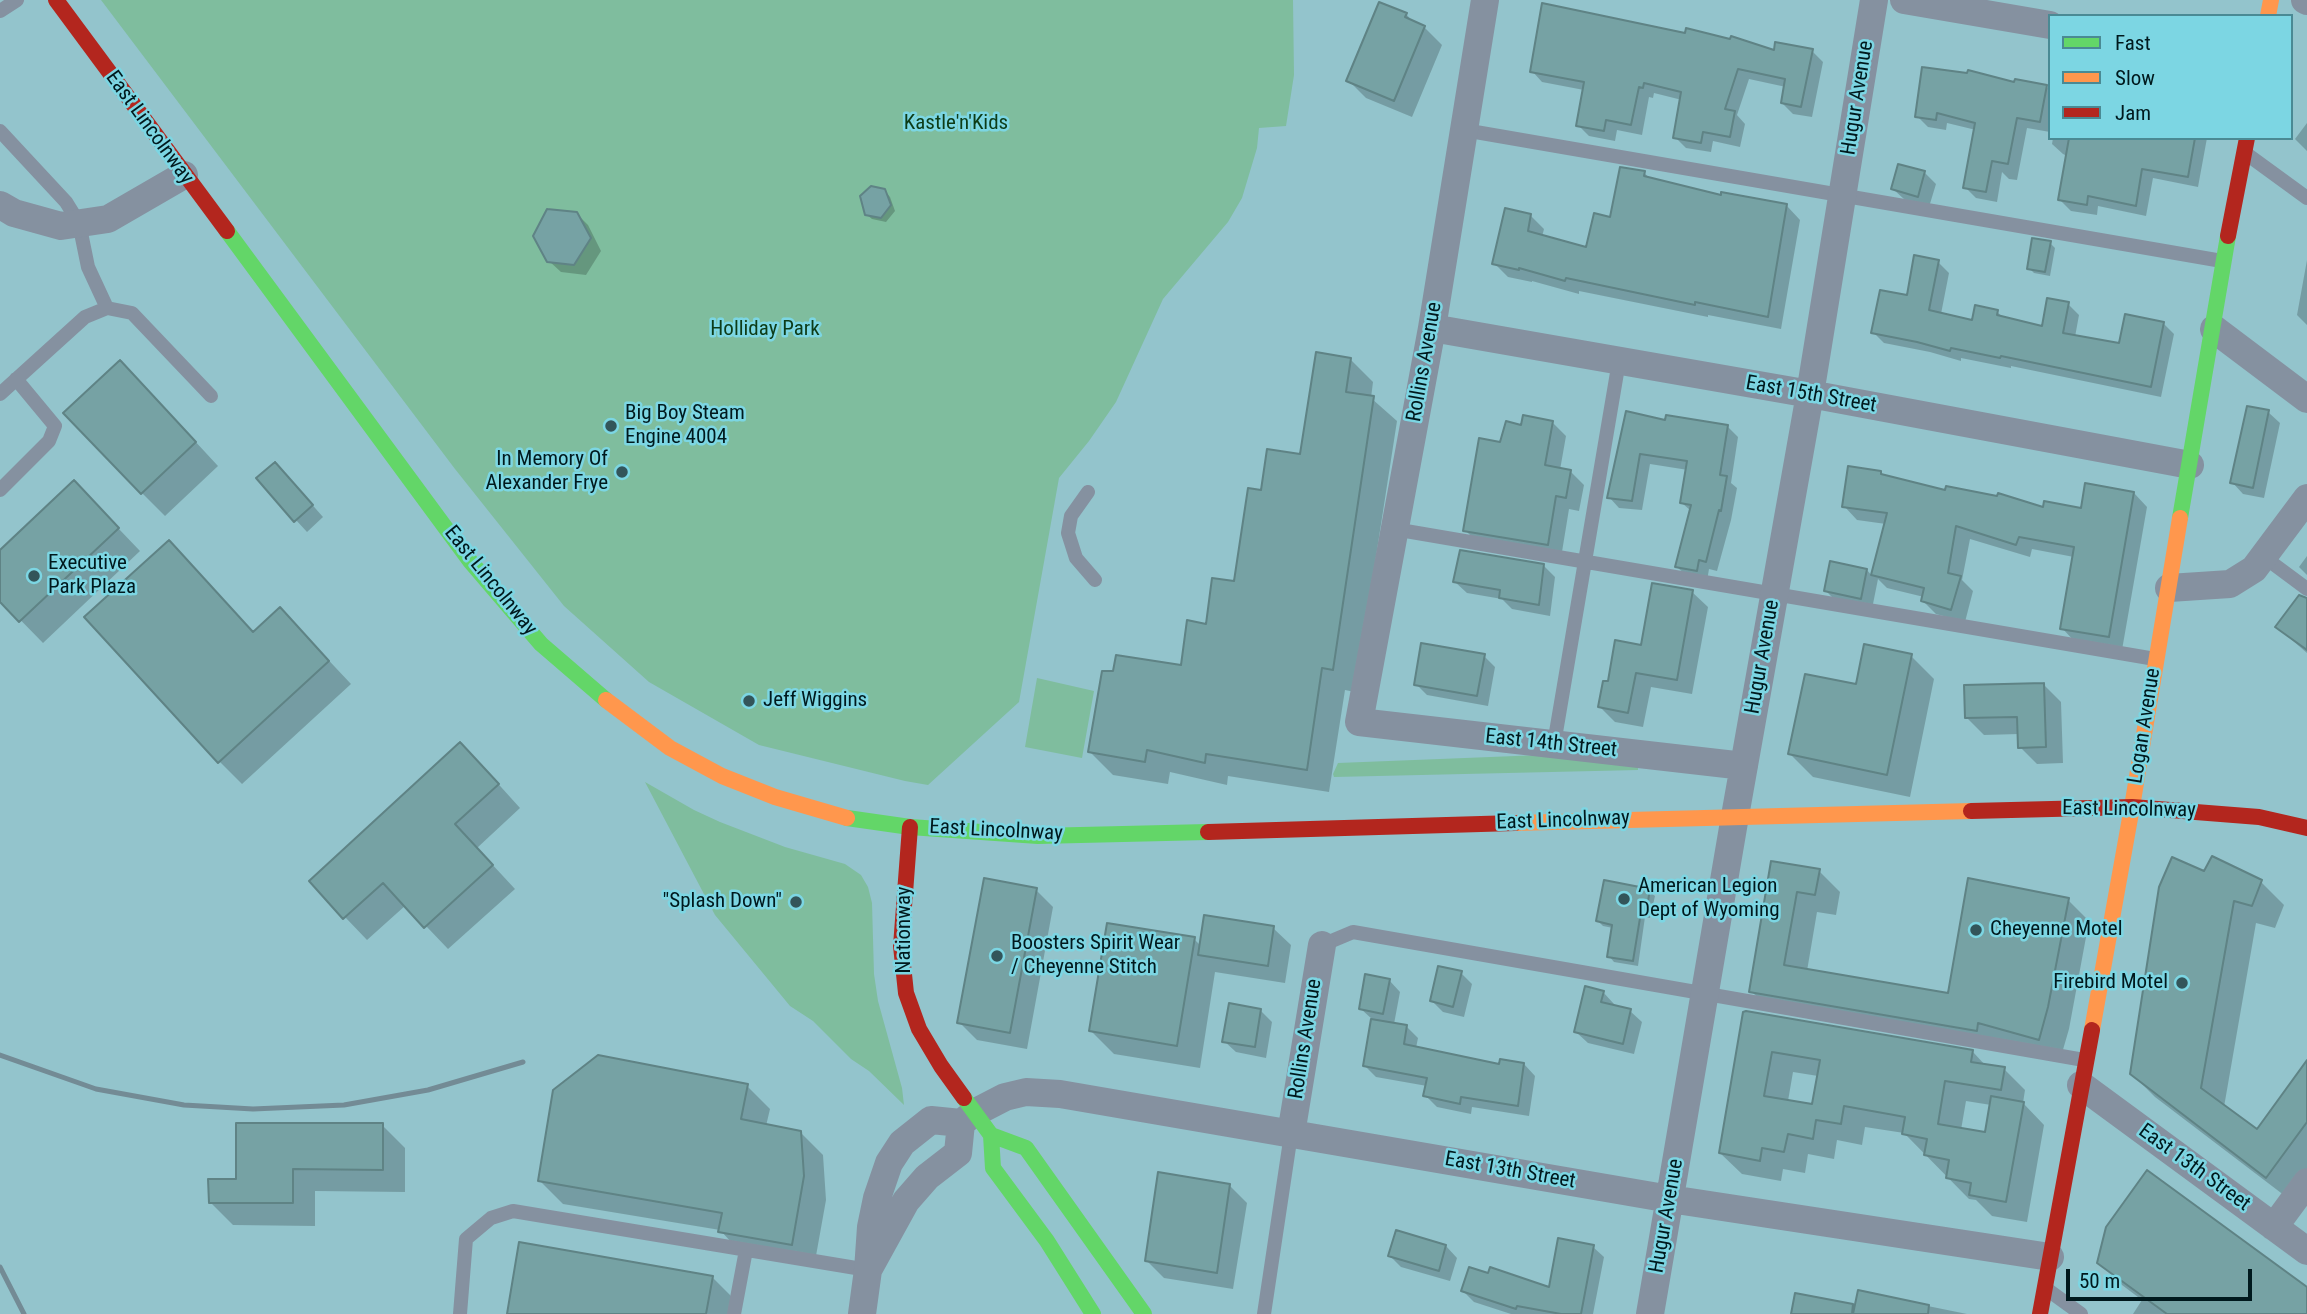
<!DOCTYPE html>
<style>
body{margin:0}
#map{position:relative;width:2307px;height:1314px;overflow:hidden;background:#93c4cc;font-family:"Roboto Condensed",sans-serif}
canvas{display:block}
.legend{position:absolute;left:2048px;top:14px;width:245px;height:126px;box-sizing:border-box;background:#7cd6e3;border:2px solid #4a8a94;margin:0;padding:9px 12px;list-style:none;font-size:21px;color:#00191d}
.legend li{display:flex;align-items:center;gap:14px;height:35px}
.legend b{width:35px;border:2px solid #4a8a94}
.scale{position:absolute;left:2066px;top:1269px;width:186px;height:32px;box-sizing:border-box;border:4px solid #00191d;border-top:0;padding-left:9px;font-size:21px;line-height:24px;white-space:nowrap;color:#00191d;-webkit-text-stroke:5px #7cd6e3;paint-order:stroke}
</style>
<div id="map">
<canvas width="2307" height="1314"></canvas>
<ul class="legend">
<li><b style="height:9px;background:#63d668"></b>Fast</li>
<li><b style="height:9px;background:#ff974d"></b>Slow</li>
<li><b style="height:9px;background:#b3261e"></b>Jam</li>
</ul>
<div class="scale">50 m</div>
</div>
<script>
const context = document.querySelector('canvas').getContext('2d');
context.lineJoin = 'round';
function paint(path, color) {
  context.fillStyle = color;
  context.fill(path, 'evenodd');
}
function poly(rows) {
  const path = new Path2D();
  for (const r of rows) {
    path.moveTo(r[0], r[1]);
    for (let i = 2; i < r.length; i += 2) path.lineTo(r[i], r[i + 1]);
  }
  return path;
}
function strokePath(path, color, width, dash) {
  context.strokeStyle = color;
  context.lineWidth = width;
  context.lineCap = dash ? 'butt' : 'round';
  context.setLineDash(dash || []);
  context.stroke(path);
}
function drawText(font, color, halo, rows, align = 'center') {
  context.font = font + ' "Roboto Condensed",sans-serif';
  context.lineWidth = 5;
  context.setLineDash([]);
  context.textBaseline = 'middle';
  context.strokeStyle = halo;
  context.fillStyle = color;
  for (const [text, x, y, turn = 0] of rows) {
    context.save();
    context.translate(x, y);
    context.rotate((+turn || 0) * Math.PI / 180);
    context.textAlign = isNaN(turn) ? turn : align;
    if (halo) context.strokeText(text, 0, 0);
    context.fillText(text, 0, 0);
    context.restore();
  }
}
paint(poly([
 [101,0,1293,0,1294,75,1286,126,1259,128,1257,148,1242,198,1228,222,1163,299,1116,402,1089,441,1059,478,1019,702,928,785,905,781,759,745,649,682,564,606,455,469],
 [1037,678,1094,691,1082,758,1025,747],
 [1541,755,1638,767,1638,770,1334,777,1333,774,1338,763],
 [645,782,694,810,720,822,785,847,845,864,861,875,868,887,872,903,874,974,878,1001,902,1088,904,1105,869,1071,851,1059,813,1021,790,1006,715,915]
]), '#7fbd9e');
paint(poly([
 [1406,14,1415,24,1424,27,1442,45,1412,117,1366,98,1348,80],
 [1812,51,1823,62,1812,117,1793,114,1782,103,1786,87,1749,79,1737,115,1745,124,1740,147,1713,141,1711,152,1686,148,1675,137,1682,100,1654,93,1653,98,1649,97,1642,135,1617,130,1615,141,1589,136,1578,125,1584,90,1542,82,1532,71],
 [2016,81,2050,88,2050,132,2027,128,2017,180,2009,179,2002,172,1997,202,1976,198,1965,187,1976,130,1947,123,1946,130,1928,127,1917,116,2015,84],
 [2307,123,2307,151,2295,139],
 [2053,138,2207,138,2198,187,2153,178,2146,216,2098,206,2097,215,2071,211,2060,200,2067,156,2063,154,2052,144],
 [1899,166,1925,173,1936,184,1929,207,1905,200,1893,189],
 [1644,173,1651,179,1722,197,1787,206,1800,220,1781,329,1708,315,1708,317,1579,291,1579,294,1532,281,1532,282,1508,277,1494,263,1530,215,1544,229,1542,237,1587,249],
 [885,191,890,197,895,211,886,222,872,219,866,214],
 [576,213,588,225,601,251,586,275,561,272,549,261],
 [2050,243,2055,248,2050,276,2034,273,2029,268],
 [2307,260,2307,325,2297,315],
 [1938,262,1949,273,1941,314,1973,322,1997,312,2004,318,2043,328,2068,304,2079,315,2075,337,2120,345,2163,323,2174,334,2161,397,2011,366,2011,368,1961,358,1961,361,1930,352,1884,343,1873,332,1908,297],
 [1350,359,1373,382,1371,398,1397,421,1355,692,1345,690,1329,792,1228,776,1227,785,1170,772,1168,784,1113,775,1090,752,1182,667,1235,583,1262,493,1302,456],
 [143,385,218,466,165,516,142,493],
 [2268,412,2280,423,2264,498,2243,494,2232,482],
 [1627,413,1667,422,1727,426,1738,437,1731,483,1737,488,1731,520,1717,571,1709,569,1707,581,1688,577,1677,567,1691,511,1682,503,1688,470,1650,464,1642,510,1619,508,1609,497],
 [1552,422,1566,436,1560,470,1570,471,1584,485,1579,511,1569,509,1561,558,1479,544,1465,530,1501,444,1522,428],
 [1881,472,1884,476,1946,492,2045,509,2082,510,2134,493,2147,507,2122,650,2075,642,2062,628,2074,557,2032,549,2030,557,1970,539,1962,580,1973,591,1965,622,1936,614,1923,601,1924,597,1887,588,1878,579,1872,609,1837,602,1826,591,1867,570,1872,576,1886,524,1857,520,1844,506],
 [286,475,323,517,307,532,296,520],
 [97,506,140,551,43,643,0,599,0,553],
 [2307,556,2307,575,2299,567],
 [1544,566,1555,577,1550,616,1512,609,1502,599,1467,593,1455,582],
 [1692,592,1708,607,1692,694,1651,687,1643,727,1615,722,1600,707,1609,683],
 [2307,600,2307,653,2277,627],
 [254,633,303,633,351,684,242,784,219,761],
 [1484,656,1495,667,1488,706,1427,695,1416,684],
 [1911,656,1934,679,1910,797,1813,777,1790,754,1857,686],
 [2043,684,2061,702,2063,763,2037,764,2020,747,2019,734,1984,735,1967,718],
 [483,767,520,808,477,848,515,889,448,949,406,905,367,940,345,917],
 [1773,863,1819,871,1840,892,1836,915,1817,912,1807,971,1949,995,2068,900,2089,921,2069,1029,2060,1060,1772,1012,1751,991],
 [2205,874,2261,882,2284,905,2275,928,2256,923,2224,1107,2257,1132,2307,1063,2307,1175,2289,1199,2155,1097,2131,1073],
 [1036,890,1053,907,1027,1049,977,1040,959,1022],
 [1649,891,1655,896,1650,918,1645,917,1638,966,1614,962,1609,956,1613,928,1603,926,1598,921],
 [1273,928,1291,945,1285,983,1215,972,1200,1068,1114,1054,1091,1031,1194,939,1201,946],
 [1461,973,1472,984,1464,1017,1443,1012,1432,1001],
 [1389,980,1400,992,1394,1024,1407,1027,1418,1038,1416,1048,1500,1066,1524,1064,1535,1076,1529,1116,1472,1107,1471,1114,1437,1107,1425,1095,1427,1086,1376,1077,1365,1066,1373,1020,1361,1009],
 [1603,992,1614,1004,1614,1007,1630,1011,1642,1022,1634,1054,1588,1043,1576,1032],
 [1261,1011,1272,1022,1266,1058,1236,1052,1224,1041],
 [1745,1014,1973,1052,1986,1066,2004,1069,2025,1090,2023,1103,2044,1125,2027,1222,1992,1216,1976,1200,1969,1199,1904,1133,1865,1127,1862,1145,1837,1140,1834,1159,1808,1154,1805,1173,1783,1169,1781,1181,1742,1174,1720,1153],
 [1793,1072,1818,1076,1813,1106,1788,1101],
 [1966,1101,1991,1105,1986,1134,1961,1130],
 [747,1086,770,1109,766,1126,800,1132,823,1155,826,1200,814,1267,743,1255,720,1230,563,1204,540,1181],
 [382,1125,405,1148,405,1192,315,1191,315,1226,233,1225,210,1202,238,1181],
 [1230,1186,1247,1203,1233,1289,1164,1278,1146,1260],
 [1446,1246,1457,1258,1450,1281,1401,1267,1390,1256],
 [1593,1247,1604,1257,1593,1314,1511,1314,1474,1302,1463,1291,1550,1289],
 [2099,1262,2307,1289,2307,1314,2133,1314,2142,1300,2122,1285],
 [712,1277,735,1300,732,1314,509,1314],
 [1859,1292,1967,1314,1793,1314,1797,1295,1856,1307]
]), '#0003');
const building = poly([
 [1379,2,1407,13,1405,17,1425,26,1394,101,1346,81,1379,2],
 [1542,3,1685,33,1686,28,1730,39,1731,36,1774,50,1775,42,1813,49,1801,107,1781,103,1785,79,1738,69,1725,109,1735,111,1730,137,1703,132,1701,143,1673,138,1681,92,1644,83,1643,88,1639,87,1631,125,1606,120,1604,131,1576,126,1584,82,1530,72,1542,3],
 [1922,67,1967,73,1968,70,2014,82,2015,79,2047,85,2040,122,2017,118,2008,164,1992,161,1986,192,1963,188,1975,123,1937,113,1936,120,1915,117,1922,67],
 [2069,138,2195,138,2188,177,2142,169,2136,206,2088,196,2087,205,2058,200,2069,138],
 [1898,164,1925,171,1918,197,1891,189,1898,164],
 [1620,167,1645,171,1644,176,1721,195,1721,192,1787,204,1768,317,1695,302,1695,305,1566,278,1565,281,1519,268,1519,270,1492,264,1505,208,1531,214,1528,231,1586,247,1594,213,1610,217,1620,167],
 [871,186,885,189,891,205,881,218,865,215,860,196,871,186],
 [547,209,577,212,591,238,574,265,547,262,533,236,547,209],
 [2032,238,2051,241,2045,272,2027,269,2032,238],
 [1914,255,1939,260,1929,310,1972,320,1975,305,1998,310,1997,315,2042,326,2047,298,2069,302,2063,333,2119,343,2125,314,2164,322,2151,387,2001,356,2000,358,1951,348,1950,351,1917,342,1871,333,1880,290,1907,295,1914,255],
 [1316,352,1351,358,1346,392,1374,396,1333,670,1322,668,1307,770,1206,754,1205,763,1147,750,1145,762,1088,752,1102,671,1113,671,1116,655,1181,665,1187,620,1206,624,1212,578,1234,581,1248,488,1261,490,1267,449,1300,454,1316,352],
 [120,360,196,442,141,494,63,413,120,360],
 [2247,406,2269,410,2253,488,2230,483,2247,406],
 [1626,411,1665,420,1666,415,1728,425,1720,475,1727,476,1721,511,1719,510,1706,562,1699,560,1697,571,1675,567,1691,505,1680,503,1687,461,1640,454,1632,501,1607,498,1626,411],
 [1523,415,1553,421,1545,465,1571,470,1566,498,1556,496,1548,545,1463,531,1479,438,1500,442,1506,421,1521,425,1523,415],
 [275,462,313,505,294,522,256,478,275,462],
 [1848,466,1881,471,1881,474,1945,490,1946,486,1997,496,1998,493,2043,507,2044,501,2081,508,2085,483,2134,492,2109,637,2060,629,2074,547,2019,537,2016,545,1956,526,1948,573,1961,576,1951,610,1921,601,1924,588,1871,575,1887,513,1842,507,1848,466],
 [74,480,119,528,19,622,0,602,0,550,74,480],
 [169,540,253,632,280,607,329,661,218,763,84,617,169,540],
 [1460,550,1544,564,1539,605,1499,598,1500,590,1453,582,1460,550],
 [1830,561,1867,569,1861,599,1824,591,1830,561],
 [1652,583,1693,590,1677,680,1636,673,1628,713,1598,707,1603,681,1608,681,1615,640,1641,645,1652,583],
 [2299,595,2307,598,2307,650,2275,627,2299,595],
 [1421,643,1485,654,1477,696,1414,685,1421,643],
 [1864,644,1912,654,1887,775,1788,754,1805,674,1856,684,1864,644],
 [2044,683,2046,747,2018,748,2017,717,1965,718,1964,685,2044,683],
 [460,742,499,784,455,824,493,865,424,928,383,883,343,919,309,881,460,742],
 [2212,856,2262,880,2252,906,2234,901,2201,1088,2257,1129,2307,1060,2307,1122,2266,1178,2130,1074,2159,887,2172,857,2204,871,2212,856],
 [1771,861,1820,869,1815,895,1797,892,1784,965,1948,993,1968,878,2069,898,2048,1007,2039,1040,1978,1023,1977,1031,1749,992,1771,861],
 [984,878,1037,888,1010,1033,957,1023,984,878],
 [1604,880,1650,889,1646,914,1641,912,1633,961,1607,957,1612,925,1596,921,1604,880],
 [1204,915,1274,926,1268,966,1198,955,1204,915],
 [1107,923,1195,937,1177,1046,1089,1031,1107,923],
 [1438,966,1462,971,1453,1007,1430,1001,1438,966],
 [1365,974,1390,979,1383,1014,1359,1009,1365,974],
 [1585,986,1604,991,1601,1002,1631,1009,1623,1044,1574,1032,1585,986],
 [1229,1003,1261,1009,1255,1047,1222,1042,1229,1003],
 [1746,1011,1973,1050,1971,1062,2005,1067,2001,1090,1945,1081,1938,1124,1985,1132,1991,1096,2024,1102,2006,1202,1969,1195,1971,1183,1946,1178,1949,1160,1924,1155,1927,1139,1902,1134,1905,1117,1844,1106,1841,1124,1816,1120,1813,1139,1788,1134,1784,1152,1762,1148,1760,1161,1719,1153,1743,1012,1746,1011],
 [1772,1052,1820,1060,1812,1104,1764,1096,1772,1052],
 [1371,1019,1407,1025,1404,1044,1499,1064,1500,1059,1524,1063,1518,1106,1461,1097,1460,1104,1423,1096,1427,1078,1363,1066,1371,1019],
 [598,1055,748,1084,741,1119,801,1131,804,1176,792,1245,718,1232,722,1213,538,1181,553,1090,598,1055],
 [236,1123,383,1123,383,1170,293,1169,293,1203,209,1203,208,1179,236,1179,236,1123],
 [2147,1170,2307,1287,2307,1314,2167,1314,2097,1263,2106,1227,2147,1170],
 [1158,1172,1230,1184,1217,1273,1145,1261,1158,1172],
 [1396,1230,1446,1245,1439,1271,1388,1256,1396,1230],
 [1558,1238,1594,1245,1581,1314,1561,1314,1517,1306,1516,1309,1461,1291,1469,1267,1488,1273,1490,1267,1549,1287,1558,1238],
 [519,1242,713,1276,706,1314,507,1314,519,1242],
 [1858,1290,1929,1305,1928,1314,1853,1314,1858,1290],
 [1795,1293,1853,1304,1852,1314,1791,1314,1795,1293]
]);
paint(building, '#76a2a4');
strokePath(building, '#5f8385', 2);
strokePath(poly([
 [0,11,17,0],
 [1464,130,2222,261],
 [0,131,66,202,79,223,88,267,107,308],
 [2248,155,2307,198],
 [0,394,85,317,107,308,132,313,211,396],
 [0,490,49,441,55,426,16,379],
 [1088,492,1071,516,1068,533,1076,558,1095,580],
 [1394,529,2155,659],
 [2264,557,2307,589],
 [1554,744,1619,361],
 [1322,945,1353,932,2084,1060],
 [2048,1290,2081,1314],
 [460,1314,466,1239,491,1218,513,1211,868,1270],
 [734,1314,746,1250],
 [1264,1314,1291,1134]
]), '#8591a0', 14);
strokePath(poly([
 [1485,0,1432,328,1359,722,1744,766],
 [1904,0,2050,25],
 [2305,0,2307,1],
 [0,205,14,213,61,226,108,219,184,175],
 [1432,328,1810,394,2190,465],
 [2214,329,2307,399],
 [2169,588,2230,584,2254,569,2307,498],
 [2081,1085,2307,1251],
 [1291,1134,1322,945],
 [2274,1227,2307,1182],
 [868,1270,906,1201,927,1177,958,1153,961,1123,974,1113,1005,1097,1026,1092,1060,1094,1670,1199,2050,1257],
 [862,1314,868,1270,871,1227,877,1198,889,1163,902,1143,931,1120,961,1123],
 [1650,1314,1735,816,1810,394,1874,0]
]), '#8591a0', 28);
strokePath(poly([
 [227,231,470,561,541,644,606,700],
 [2180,518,2228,236],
 [847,818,910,827,1038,836,1208,832],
 [964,1098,991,1135,1026,1148,1144,1314],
 [991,1135,993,1168,1047,1241,1093,1314]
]), '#63d668', 16);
strokePath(poly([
 [2268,16,2271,0],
 [606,700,670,748,722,776,775,797,847,818],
 [1515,823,1971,811],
 [2092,1030,2132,807,2180,518]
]), '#ff974d', 16);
strokePath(poly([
 [56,0,227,231],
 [2228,236,2247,138],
 [1971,811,2132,807,2259,817,2307,828],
 [910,827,901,946,906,993,919,1029,941,1066,964,1098],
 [1208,832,1515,823],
 [2040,1314,2092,1030]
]), '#b3261e', 16);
strokePath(poly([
 [0,1055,96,1089,184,1105,253,1109,344,1105,428,1090,523,1062],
 [0,1267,24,1314]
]), '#738b95', 5);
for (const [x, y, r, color] of [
 [611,426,7,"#33555a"],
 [622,472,7,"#33555a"],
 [34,576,7,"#33555a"],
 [749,701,7,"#33555a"],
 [1624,899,7,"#33555a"],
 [796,902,7,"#33555a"],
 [1976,930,7,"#33555a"],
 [997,956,7,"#33555a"],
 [2182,983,7,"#33555a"]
]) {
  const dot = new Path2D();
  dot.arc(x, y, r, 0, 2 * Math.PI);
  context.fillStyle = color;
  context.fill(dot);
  strokePath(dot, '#7cd6e3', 2.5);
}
drawText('21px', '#00191d', '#7cd6e3', [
 ["Hugur Avenue",1858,98,-81],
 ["East Lincolnway",149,128,54],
 ["Rollins Avenue",1425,362,-80],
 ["East 15th Street",1811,395,10],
 ["East Lincolnway",490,581,51],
 ["Hugur Avenue",1763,657,-80],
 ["Logan Avenue",2145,726,-81],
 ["East 14th Street",1551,744,6],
 ["East Lincolnway",2129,810,1],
 ["East Lincolnway",1563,821,-2],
 ["East Lincolnway",996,831,3],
 ["Nationway",905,930,-90],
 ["Rollins Avenue",1306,1039,-81],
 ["East 13th Street",2194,1168,36],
 ["East 13th Street",1510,1171,10],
 ["Hugur Avenue",1667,1216,-80]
]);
drawText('21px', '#0d3b17', '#7cd6e3', [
 ["Kastle'n'Kids",956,124],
 ["Holliday Park",765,330]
]);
drawText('21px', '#00191d', '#7cd6e3', [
 ["Big Boy Steam",625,414],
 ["Engine 4004",625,438],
 ["In Memory Of",608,460,"right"],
 ["Alexander Frye",608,484,"right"],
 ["Executive",48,564],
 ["Park Plaza",48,588],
 ["Jeff Wiggins",763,701],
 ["American Legion",1638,887],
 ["Dept of Wyoming",1638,911],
 ["\"Splash Down\"",782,902,"right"],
 ["Cheyenne Motel",1990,930],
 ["Boosters Spirit Wear",1011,944],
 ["/ Cheyenne Stitch",1011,968],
 ["Firebird Motel",2168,983,"right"]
], 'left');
</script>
